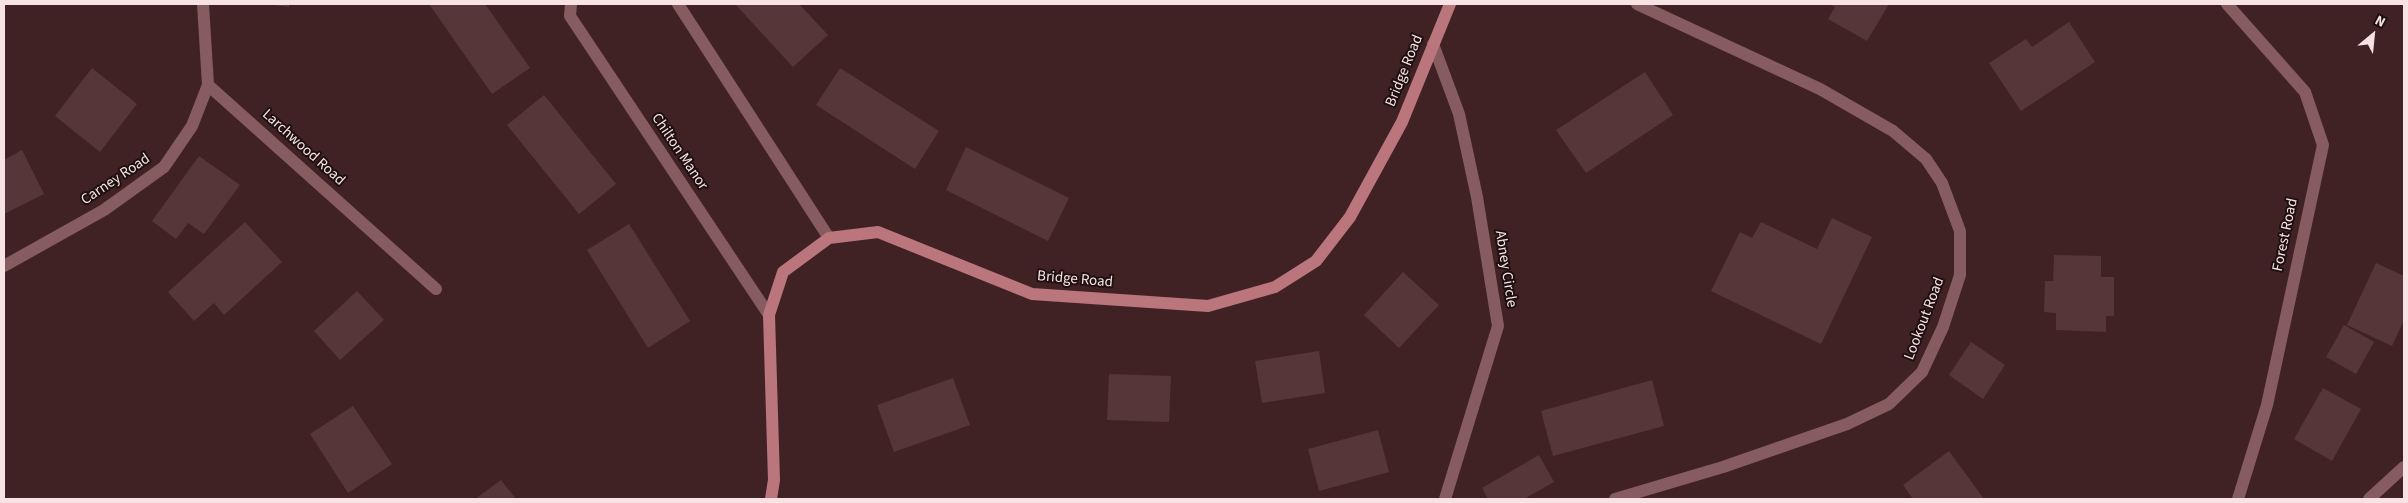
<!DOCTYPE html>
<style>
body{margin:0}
#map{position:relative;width:2408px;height:503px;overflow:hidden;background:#402225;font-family:"Source Sans 3",sans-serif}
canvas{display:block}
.frame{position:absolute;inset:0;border:5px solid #f8e3e4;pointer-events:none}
.north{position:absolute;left:2348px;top:10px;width:50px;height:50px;-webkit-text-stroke:4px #1e1011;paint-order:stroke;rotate:28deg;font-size:14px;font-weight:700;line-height:20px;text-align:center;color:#f8e3e4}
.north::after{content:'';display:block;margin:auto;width:18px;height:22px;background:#f8e3e4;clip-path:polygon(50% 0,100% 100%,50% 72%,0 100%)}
</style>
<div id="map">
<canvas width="2408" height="503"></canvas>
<div class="frame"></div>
<div class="north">N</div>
</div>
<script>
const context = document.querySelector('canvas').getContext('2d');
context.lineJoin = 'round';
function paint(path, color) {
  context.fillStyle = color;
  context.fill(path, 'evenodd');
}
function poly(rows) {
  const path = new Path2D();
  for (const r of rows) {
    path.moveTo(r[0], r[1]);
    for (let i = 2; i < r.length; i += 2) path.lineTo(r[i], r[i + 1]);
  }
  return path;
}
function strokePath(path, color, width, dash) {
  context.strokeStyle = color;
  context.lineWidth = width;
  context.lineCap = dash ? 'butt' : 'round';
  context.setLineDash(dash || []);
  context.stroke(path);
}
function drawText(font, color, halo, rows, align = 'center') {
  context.font = font + ' "Source Sans 3",sans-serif';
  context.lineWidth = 4;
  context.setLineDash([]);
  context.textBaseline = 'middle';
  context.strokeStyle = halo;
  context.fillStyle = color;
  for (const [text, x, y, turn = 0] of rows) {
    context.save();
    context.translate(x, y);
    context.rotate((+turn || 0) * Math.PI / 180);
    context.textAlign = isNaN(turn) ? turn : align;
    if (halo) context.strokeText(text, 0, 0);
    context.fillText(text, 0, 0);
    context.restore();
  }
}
paint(poly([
 [267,4,289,4,289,7],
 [429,4,485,4,530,68,492,94],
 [735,4,799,4,828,35,793,67],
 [1829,4,1889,4,1867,41,1828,19,1835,7],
 [2069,22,2095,62,2021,111,1989,63,2026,39,2032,47],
 [92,68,137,104,100,152,55,116],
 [840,68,939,131,915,169,816,105],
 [1645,72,1673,115,1586,173,1556,130],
 [544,95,616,184,579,214,507,125],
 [966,147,1069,198,1048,241,946,190],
 [22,150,44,194,4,214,4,160],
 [199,156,240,185,204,234,188,223,176,239,152,221],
 [1832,218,1872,237,1821,344,1711,291,1740,232,1752,238,1761,222,1817,249],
 [245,222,282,262,224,315,214,303,194,321,168,292],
 [629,224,690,321,648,348,587,250],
 [2054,255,2101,256,2101,277,2114,277,2114,316,2106,316,2106,332,2056,330,2056,313,2044,312,2045,281,2053,281],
 [2376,263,2404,276,2404,320,2392,346,2347,325],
 [1403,272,1439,305,1399,348,1364,315],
 [357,291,384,320,340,360,314,331],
 [2344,325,2374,342,2356,374,2326,357],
 [1971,342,2005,365,1983,399,1949,375],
 [1319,351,1325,393,1262,403,1255,361],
 [1109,374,1171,376,1169,422,1107,420],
 [953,378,970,425,894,452,877,405],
 [1652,380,1664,426,1553,456,1541,411],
 [2323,388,2361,409,2332,461,2294,439],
 [353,406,392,464,348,493,310,434],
 [1378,430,1389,472,1319,491,1308,449],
 [1949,451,1984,499,1913,499,1903,485],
 [1539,455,1554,482,1524,499,1488,499,1482,488],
 [501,480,516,499,475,499]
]), '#563639');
strokePath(poly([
 [203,4,208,85,436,289],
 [571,4,570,16,769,315],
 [678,4,829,238],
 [2227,4,2305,92,2323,145,2267,405,2238,499],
 [1433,44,1459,114,1477,197,1498,326,1445,499],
 [4,266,104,210,164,167,192,126,208,85],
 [1615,499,1723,467,1847,424,1889,404,1922,372,1943,327,1960,275,1960,231,1942,183,1926,159,1893,131,1820,89,1637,4],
 [2369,499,2404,467]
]), '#875c60', 12);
strokePath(poly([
 [771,499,774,480,769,315,783,272,829,238,878,232,1032,294,1208,306,1275,287,1316,261,1350,217,1402,122,1450,4]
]), '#ba767c', 12);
drawText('15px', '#f8e3e4', '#1e1011', [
 ["Bridge Road",1405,71,-68],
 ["Larchwood Road",303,148,42],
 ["Chilton Manor",679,152,56],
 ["Carney Road",116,180,-34],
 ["Forest Road",2286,235,-78],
 ["Abney Circle",1505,269,81],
 ["Bridge Road",1075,280,5],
 ["Lookout Road",1925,319,-69]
]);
</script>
